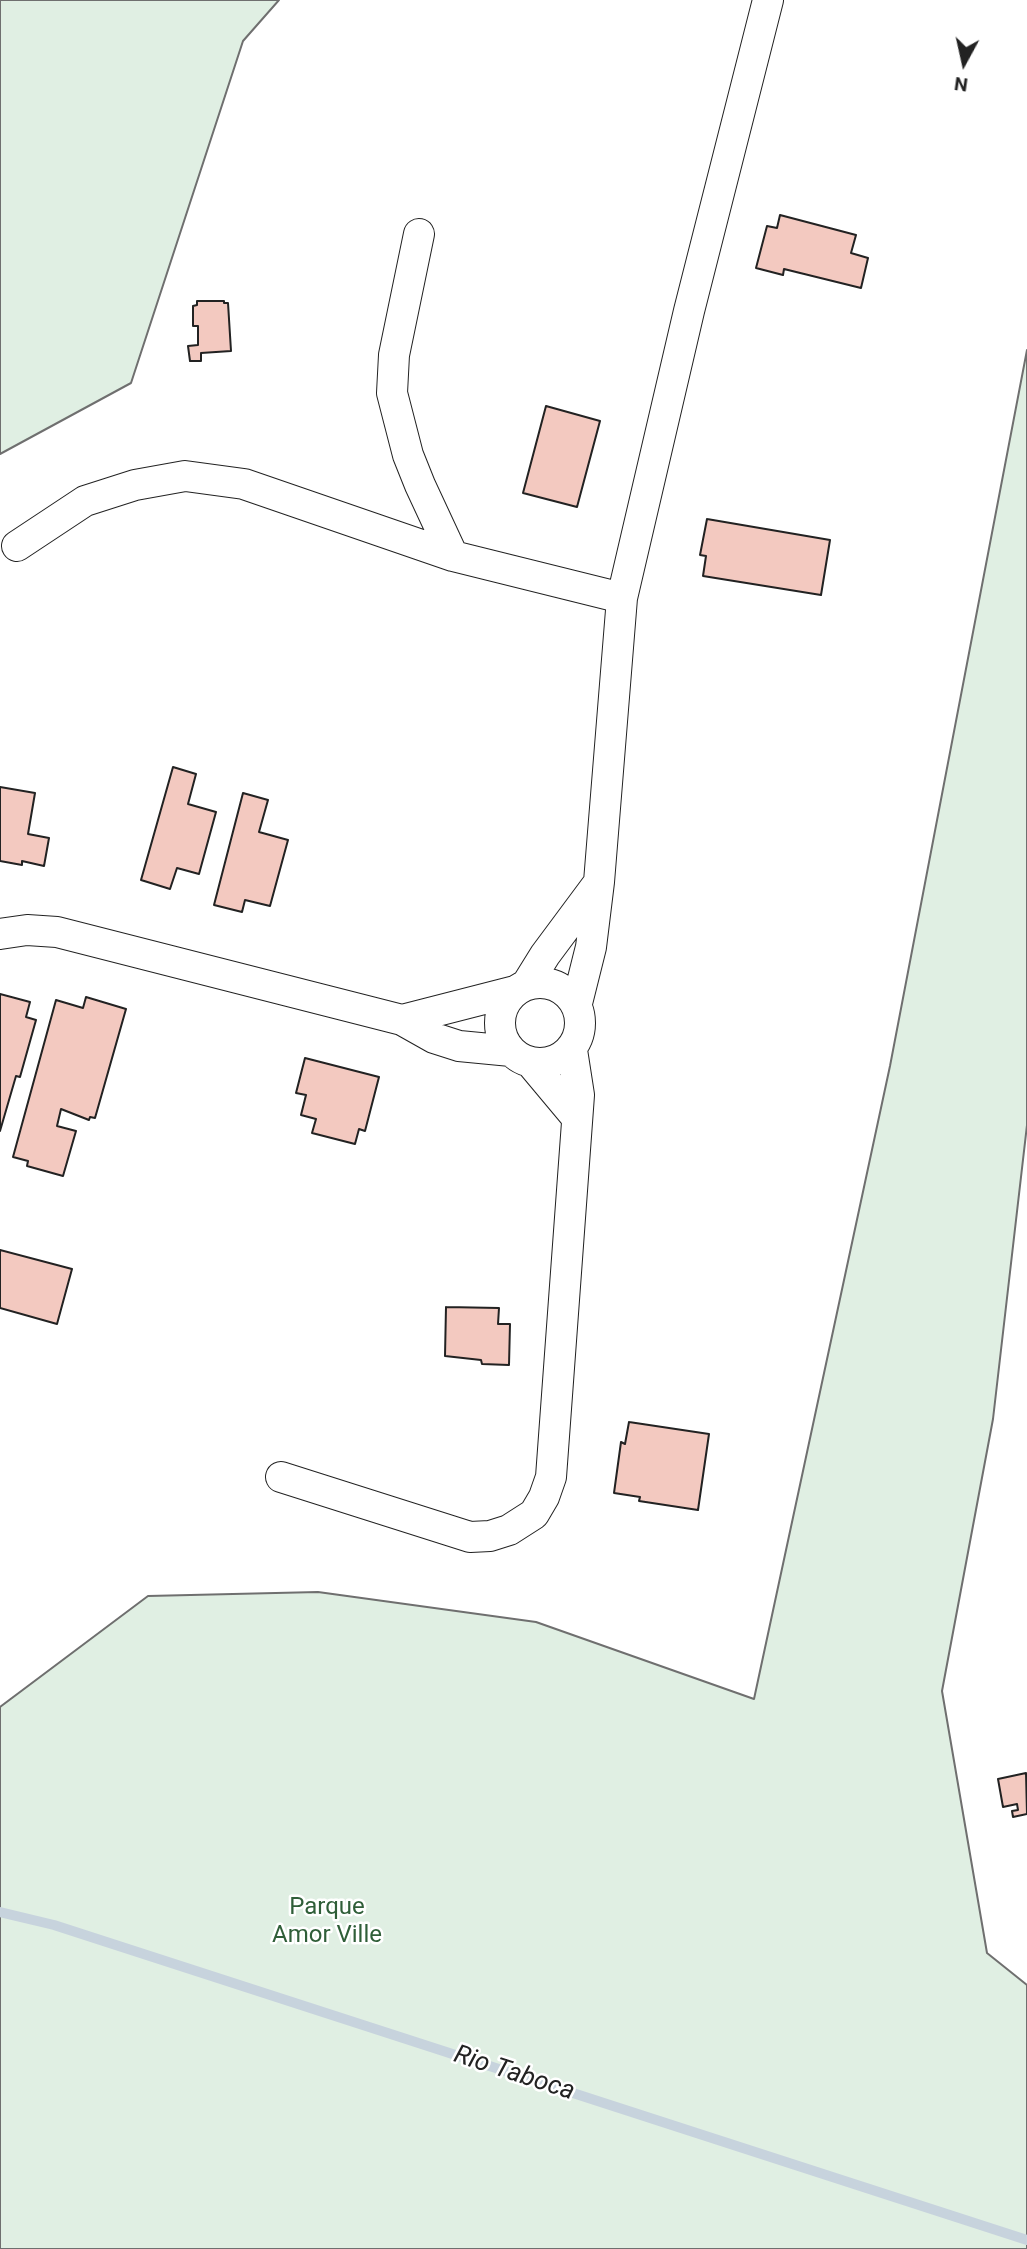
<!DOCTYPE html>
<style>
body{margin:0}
#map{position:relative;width:1027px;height:2249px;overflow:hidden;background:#fff;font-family:Roboto,sans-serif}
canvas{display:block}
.north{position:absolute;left:929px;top:28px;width:70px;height:70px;-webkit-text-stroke:5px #fff;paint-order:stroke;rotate:188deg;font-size:19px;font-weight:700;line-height:28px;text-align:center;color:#222}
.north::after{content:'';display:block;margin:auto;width:24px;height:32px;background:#222;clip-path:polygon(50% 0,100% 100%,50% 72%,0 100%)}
</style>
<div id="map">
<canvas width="1027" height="2249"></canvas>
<div class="north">N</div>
</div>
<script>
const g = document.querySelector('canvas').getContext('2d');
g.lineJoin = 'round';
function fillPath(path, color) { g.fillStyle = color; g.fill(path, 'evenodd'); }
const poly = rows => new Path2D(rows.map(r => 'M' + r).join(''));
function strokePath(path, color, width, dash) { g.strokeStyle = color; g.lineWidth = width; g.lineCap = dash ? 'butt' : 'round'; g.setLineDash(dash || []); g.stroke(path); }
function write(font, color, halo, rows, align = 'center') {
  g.font = font + ' Roboto,sans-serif'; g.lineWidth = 5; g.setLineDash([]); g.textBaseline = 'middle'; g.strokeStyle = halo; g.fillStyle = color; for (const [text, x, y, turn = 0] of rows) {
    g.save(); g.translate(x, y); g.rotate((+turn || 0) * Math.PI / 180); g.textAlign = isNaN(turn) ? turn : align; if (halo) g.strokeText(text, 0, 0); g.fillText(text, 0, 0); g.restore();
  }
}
const green = poly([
 [0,0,279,0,243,41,131,383,0,454,0,0],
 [1027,350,1027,1125,993,1419,942,1691,987,1953,1027,1985,1027,2249,0,2249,0,1707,148,1596,318,1592,536,1622,754,1699,890,1066,1027,350]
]);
const stream = poly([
 [0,1912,54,1925,1027,2240]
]);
const building = poly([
 [780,215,856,235,851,253,868,258,861,288,784,269,783,275,756,268,767,226,777,228,780,215],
 [197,301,224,301,224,303,228,303,231,351,201,353,201,361,190,361,188,346,198,345,198,326,193,326,193,306,197,305,197,301],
 [546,406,600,421,577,507,523,493,546,406],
 [707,519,830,540,821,595,703,576,706,556,700,555,707,519],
 [173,767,196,774,188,804,216,812,199,874,177,868,170,889,141,880,173,767],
 [0,787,35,793,28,834,49,838,44,866,22,861,22,865,0,861,0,787],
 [243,793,268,800,259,832,288,840,270,906,245,900,242,912,214,905,243,793],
 [0,994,30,1002,26,1017,36,1020,20,1077,16,1076,0,1131,0,994],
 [86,997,126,1009,95,1118,90,1117,89,1120,61,1109,57,1126,76,1131,63,1176,27,1166,28,1161,13,1157,56,1000,83,1008,86,997],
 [305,1058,379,1077,365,1131,359,1129,355,1144,312,1133,316,1119,301,1115,306,1095,296,1093,305,1058],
 [0,1250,72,1269,57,1324,0,1308,0,1250],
 [446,1307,499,1308,498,1324,510,1324,509,1365,482,1364,481,1360,445,1356,446,1307],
 [629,1422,709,1434,698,1510,639,1501,640,1497,614,1493,621,1442,625,1444,629,1422],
 [1026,1773,1027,1814,1013,1817,1012,1811,1018,1810,1017,1804,1003,1807,998,1779,1026,1773]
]);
const street = poly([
 [419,234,394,355,392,393,408,455,420,485,453,556],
 [17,546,85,501,135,485,185,476,244,484,453,556,622,598],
 [0,934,27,930,57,932,402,1020,434,1038,459,1046,511,1051],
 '500 1023a40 40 0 1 1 80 0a40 40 0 1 1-80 0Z',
 [527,984,545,955,597,885],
 [577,1003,591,947,599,882,622,598,689,311,768,0],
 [402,1020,515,991],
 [531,1063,577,1118],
 [281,1477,470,1537,490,1536,509,1530,534,1514,544,1497,551,1477,579,1095,572,1050]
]);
const parkNames = [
 ["Parque",327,1908],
 ["Amor Ville",327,1936]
];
const waterNames = [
 ["Rio Taboca",514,2074,18]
];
fillPath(green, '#e0efe3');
strokePath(green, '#6f6f6f', 2);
strokePath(stream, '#c7d3dd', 10);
fillPath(building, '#f3c9c0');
strokePath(building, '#222', 2);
strokePath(street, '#222', 32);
strokePath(street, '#fff', 30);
write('24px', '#2f5e38', '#fff', parkNames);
write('italic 26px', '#222', '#fff', waterNames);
</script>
